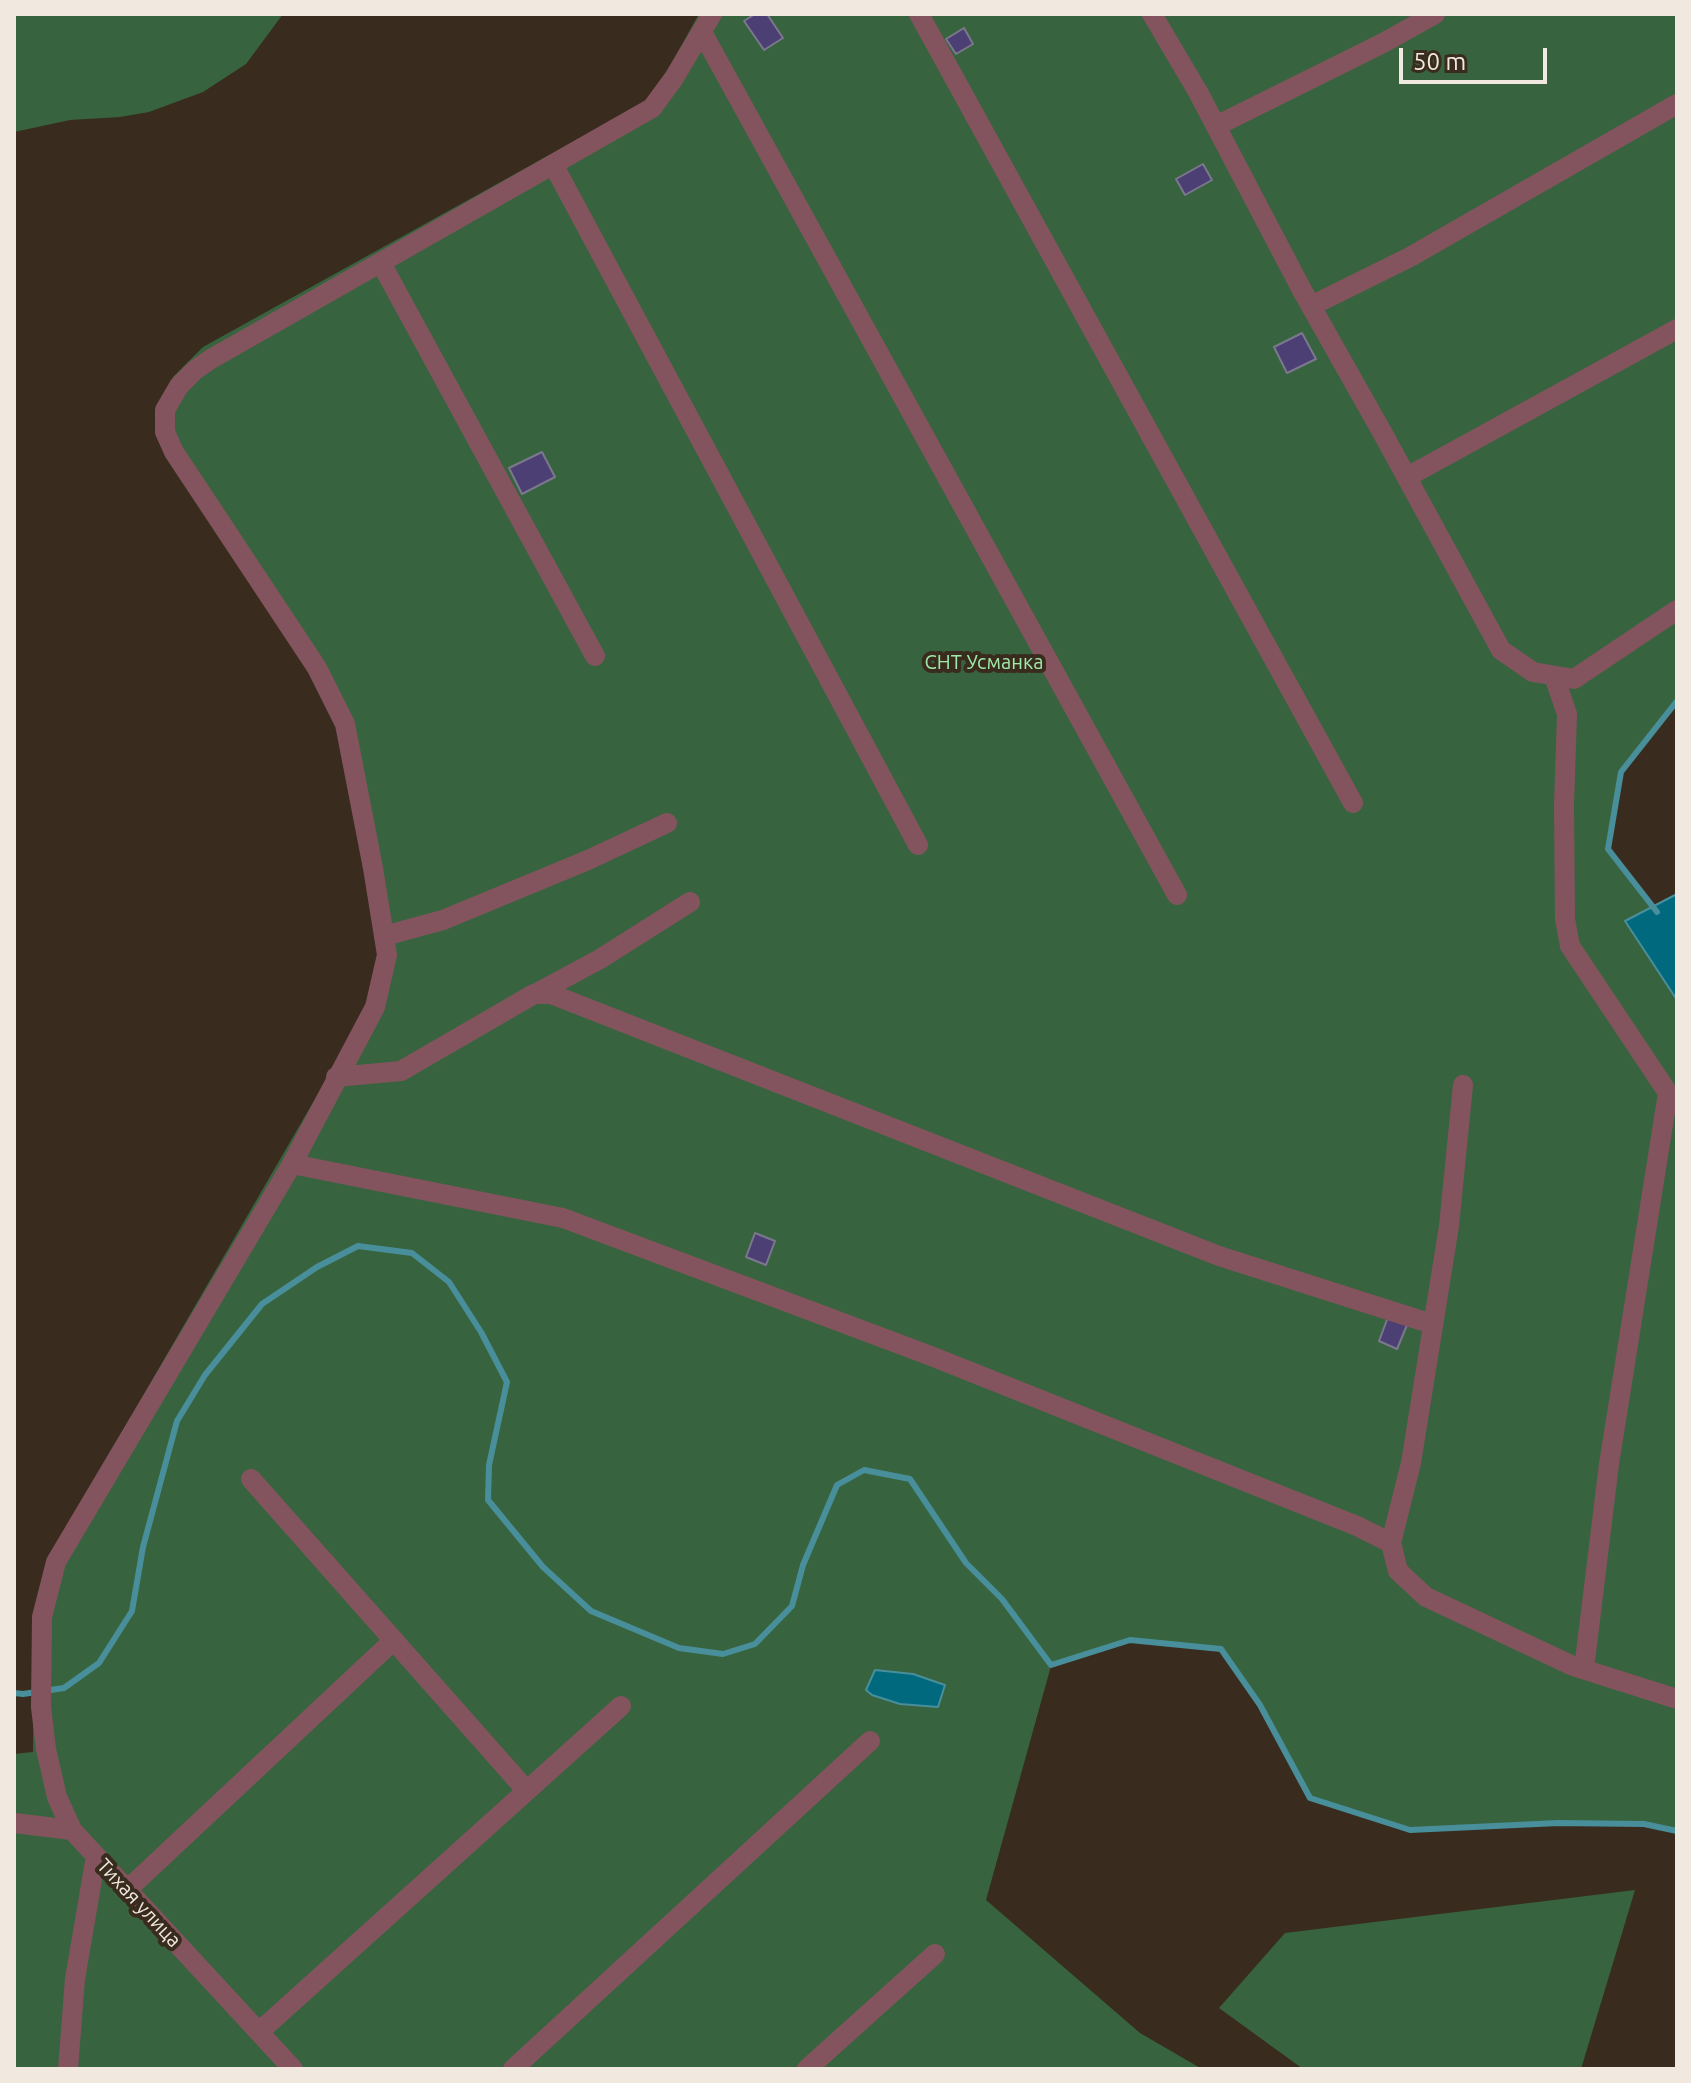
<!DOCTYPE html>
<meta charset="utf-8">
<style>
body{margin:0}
#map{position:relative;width:1691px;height:2083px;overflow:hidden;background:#392c1e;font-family:Ubuntu,sans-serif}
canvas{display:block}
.frame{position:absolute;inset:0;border:16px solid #f1e9df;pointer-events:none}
.scale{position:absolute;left:1399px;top:48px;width:148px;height:36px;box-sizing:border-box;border:4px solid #f1e9df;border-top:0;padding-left:10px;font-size:24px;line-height:28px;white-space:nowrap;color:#f1e9df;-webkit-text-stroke:6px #392c1e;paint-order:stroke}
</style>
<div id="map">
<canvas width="1691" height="2083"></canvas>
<div class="frame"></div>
<div class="scale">50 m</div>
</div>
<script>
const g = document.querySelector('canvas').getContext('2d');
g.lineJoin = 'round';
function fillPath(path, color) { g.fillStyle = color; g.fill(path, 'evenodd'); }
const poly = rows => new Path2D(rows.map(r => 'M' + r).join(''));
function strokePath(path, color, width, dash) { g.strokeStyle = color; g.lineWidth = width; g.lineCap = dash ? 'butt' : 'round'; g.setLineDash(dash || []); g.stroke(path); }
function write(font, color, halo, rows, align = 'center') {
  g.font = font + ' Ubuntu,sans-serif'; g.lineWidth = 8; g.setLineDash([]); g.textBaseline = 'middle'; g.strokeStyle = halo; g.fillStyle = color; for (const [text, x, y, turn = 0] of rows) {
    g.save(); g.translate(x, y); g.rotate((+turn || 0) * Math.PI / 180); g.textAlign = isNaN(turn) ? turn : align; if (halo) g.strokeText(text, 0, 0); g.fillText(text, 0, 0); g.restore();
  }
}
const green = poly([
 [14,14,283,14,246,64,203,92,149,112,120,117,70,120,14,132],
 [699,14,1677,14,1677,701,1621,772,1608,849,1677,936,1677,1831,1644,1824,1558,1823,1410,1830,1310,1798,1260,1705,1221,1649,1130,1640,1051,1666,986,1900,1140,2033,1202,2069,14,2069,14,1754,33,1752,34,1617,49,1558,370,1004,381,955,340,728,311,672,156,413,173,377,203,347,652,98],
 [1635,1890,1581,2069,1303,2069,1219,2008,1285,1933]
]);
const water = poly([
 [1677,894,1677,1000,1625,921,1677,894],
 [875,1670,913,1674,945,1685,938,1707,900,1704,872,1695,866,1690,875,1670]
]);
const stream = poly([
 [1657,912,1608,849,1621,772,1677,701],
 [14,1693,23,1694,64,1688,99,1663,132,1611,143,1547,177,1421,205,1375,262,1304,317,1267,358,1246,412,1253,449,1282,481,1332,507,1382,489,1465,488,1500,543,1567,591,1611,679,1648,723,1654,755,1644,792,1606,803,1565,837,1485,864,1470,910,1479,966,1563,1002,1599,1051,1665,1130,1640,1221,1649,1260,1705,1310,1798,1410,1830,1558,1823,1644,1824,1677,1831]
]);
const building = poly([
 [755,14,767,14,783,38,764,50,744,21,755,14],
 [964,28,973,44,956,54,946,39,964,28],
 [1203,164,1212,180,1185,195,1176,179,1203,164],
 [1302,333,1316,359,1287,373,1274,347,1302,333],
 [542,452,555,477,522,494,509,468,542,452],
 [755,1233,775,1241,766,1265,746,1257,755,1233],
 [1388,1317,1407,1325,1397,1349,1379,1341,1388,1317]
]);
const street = poly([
 [919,14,1353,803],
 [1152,14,1198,92,1303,292,1382,432,1501,650,1533,672,1574,679,1677,610],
 [702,32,1177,895],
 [1216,126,1383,43,1435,14],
 [554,166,918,845],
 [381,263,595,656],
 [1311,306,1410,257,1677,104],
 [1407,477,1677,329],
 [1554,676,1567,714,1564,805,1565,919,1570,946,1668,1093,1609,1464,1584,1669],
 [384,936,443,920,588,860,667,823],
 [535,994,600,959,690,902],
 [336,1077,401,1071,534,994,551,994,1219,1256,1432,1324],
 [292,1164,563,1218,931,1356,1357,1526,1391,1543,1398,1571,1426,1597,1573,1666,1677,1699],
 [251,1479,527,1791],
 [1391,1543,1411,1463,1449,1226,1463,1085],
 [14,1823,72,1830],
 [128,1889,394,1640],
 [259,2032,621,1706],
 [68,2069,75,1979,96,1856],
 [293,2069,72,1830,57,1797,46,1749,41,1707,42,1617,56,1562,292,1164,375,1007,387,955,373,868,345,724,317,668,174,452,165,432,165,410,179,386,195,370,211,359,652,108,674,78,712,14],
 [513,2069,870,1741],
 [807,2069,935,1954]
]);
const parkNames = [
 ["СНТ Усманка",984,662]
];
const streetNames = [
 ["Тихая улица",139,1903,47]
];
fillPath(green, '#38633f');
fillPath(water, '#00697e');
strokePath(water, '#488f9b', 2);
strokePath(stream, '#488f9b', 6);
fillPath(building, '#4b3f74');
strokePath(building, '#7b788d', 2);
strokePath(street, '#84545e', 20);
write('20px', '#9eeaa9', '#392c1e', parkNames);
write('20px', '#f1e9df', '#392c1e', streetNames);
</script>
